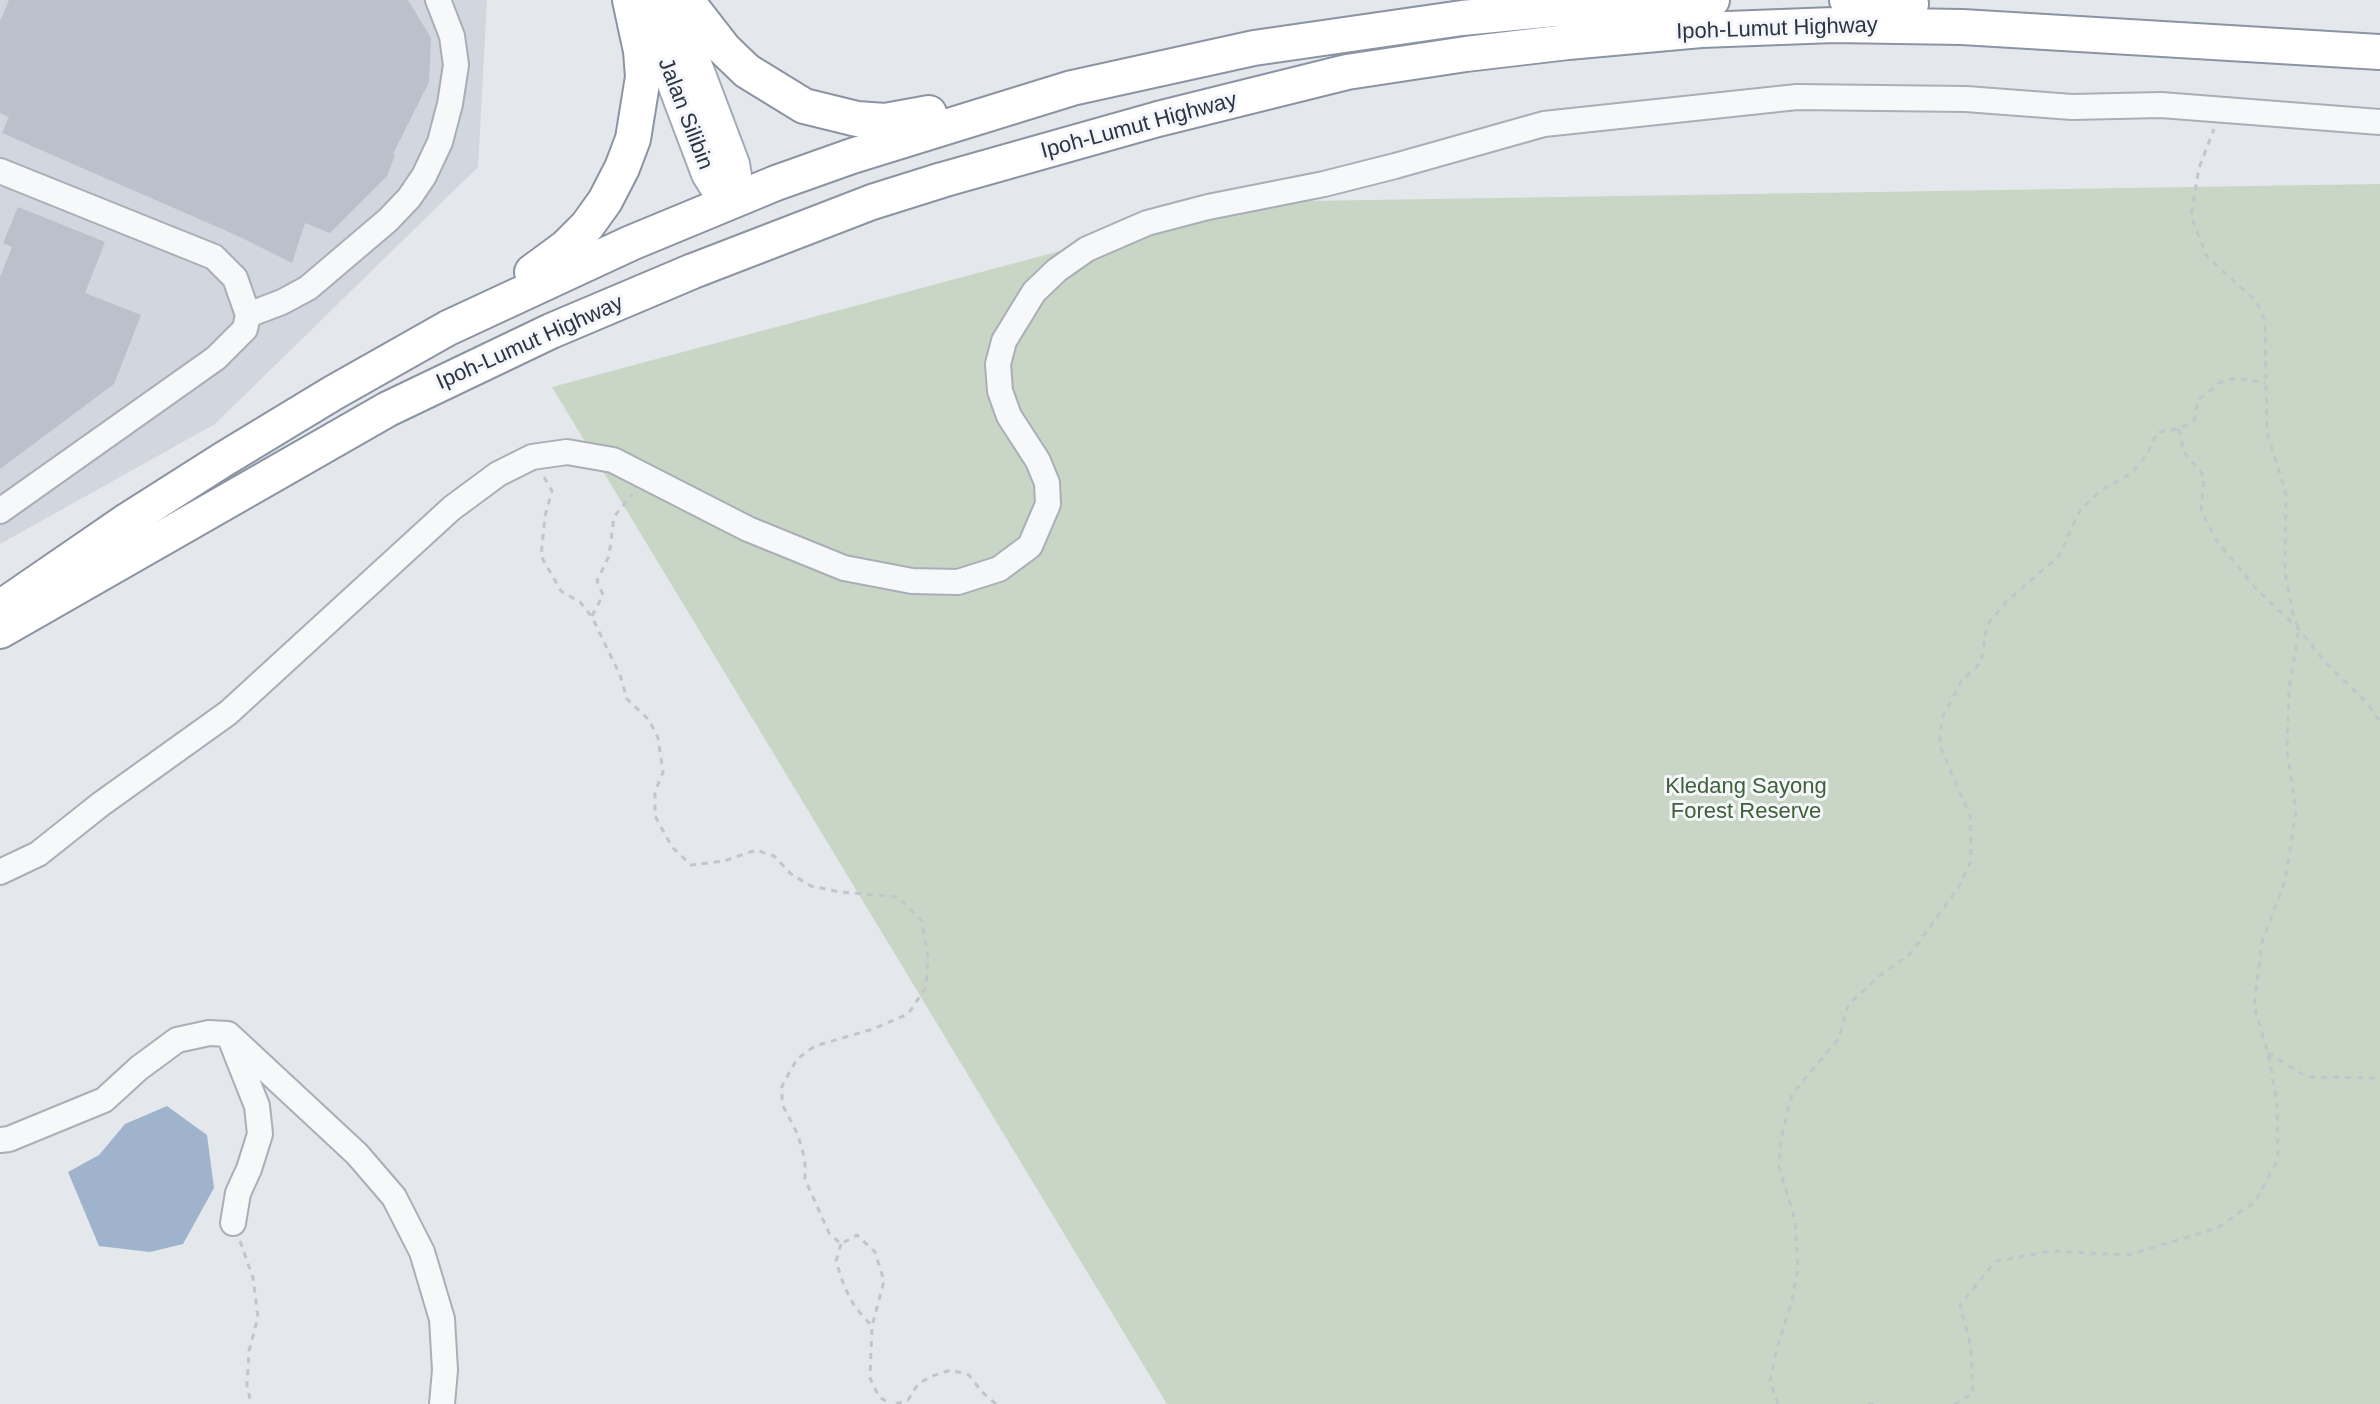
<!DOCTYPE html>
<style>
body{margin:0}
canvas{display:block;background:#e4e7ec}
</style>
<canvas width="2380" height="1404"></canvas>
<script>
const g = document.querySelector('canvas').getContext('2d');
g.lineJoin = 'round';
function fillPath(path, color) { g.fillStyle = color; g.fill(path, 'evenodd'); }
const poly = rows => new Path2D(rows.map(r => 'M' + r).join(''));
function strokePath(path, color, width, dash) { g.strokeStyle = color; g.lineWidth = width; g.lineCap = dash ? 'butt' : 'round'; g.setLineDash(dash || []); g.stroke(path); }
function write(font, color, halo, rows, align = 'center') {
  g.font = font + ' Helvetica,sans-serif'; g.lineWidth = 6; g.setLineDash([]); g.textBaseline = 'middle'; g.strokeStyle = halo; g.fillStyle = color; for (const [text, x, y, turn = 0] of rows) {
    g.save(); g.translate(x, y); g.rotate((+turn || 0) * Math.PI / 180); g.textAlign = isNaN(turn) ? turn : align; if (halo) g.strokeText(text, 0, 0); g.fillText(text, 0, 0); g.restore();
  }
}
const built = poly([
 [0,0,487,0,478,167,215,424,0,544]
]);
const green = poly([
 [2380,184,2380,1404,1167,1404,552,387,1243,202]
]);
const water = poly([
 [167,1106,207,1135,214,1188,183,1244,150,1252,99,1246,68,1172,99,1155,125,1124]
]);
const building = poly([
 [9,0,408,0,431,38,429,82,393,154,395,155,387,176,330,233,305,223,292,263,238,236,2,133,9,117,0,113,0,21],
 [18,207,105,242,85,293,141,315,114,384,0,469,0,277,12,247,3,243]
]);
const path = poly([
 [2179,429,2184,452,2204,476,2201,510,2216,540,2258,591,2299,629,2325,662,2367,703,2380,722],
 [544,477,552,491,545,516,541,556,561,591,580,602,592,617,620,675,627,699,649,720,658,738,663,772,655,792,655,816,672,847,691,865,724,861,756,850,774,856,791,874,811,886,840,892,898,897,922,921,928,957,926,987,908,1014,873,1029,815,1046,797,1059,782,1086,782,1104,798,1135,805,1160,805,1179,829,1233,841,1244,857,1235,875,1252,884,1281,872,1326,870,1378,879,1397,891,1404],
 [592,616,603,595,597,581,609,556,614,517,632,494],
 [2268,1053,2307,1077,2380,1078],
 [240,1241,253,1278,258,1317,249,1351,247,1385,251,1404],
 [841,1244,836,1261,844,1286,855,1307,871,1325],
 [896,1404,908,1400,918,1384,932,1376,951,1370,969,1375,982,1392,996,1404],
 [1778,1404,1770,1381,1778,1344,1792,1301,1798,1266,1795,1220,1779,1167,1781,1139,1792,1094,1839,1038,1848,1005,1877,978,1911,953,1958,888,1971,861,1970,815,1939,744,1943,716,1962,680,1981,663,1987,625,2007,601,2059,556,2080,510,2101,490,2132,473,2148,453,2157,432,2179,429,2194,421,2198,400,2221,382,2236,378,2266,383],
 [1868,1404,1878,1404],
 [1954,1404,1973,1394,1971,1348,1960,1305,1996,1261,2053,1251,2128,1255,2217,1228,2255,1202,2278,1159,2277,1102,2268,1053,2254,1006,2262,942,2285,881,2296,812,2287,750,2289,688,2299,629,2293,614,2285,573,2286,494,2267,433,2265,321,2256,301,2207,257,2191,216,2199,168,2214,129]
]);
const minor = poly([
 [0,171,214,257,235,278,248,315],
 [248,315,282,302,308,288,388,220,409,198,424,176,440,142,450,104,456,65,452,36,438,0],
 [0,511,216,358,245,329,248,315],
 [0,872,38,854,101,804,228,713,452,508,498,474,532,457,567,452,613,460,748,529,844,568,912,581,958,582,999,569,1030,546,1048,504,1047,483,1038,461,1009,416,1000,391,998,364,1004,341,1034,292,1057,270,1087,249,1147,223,1208,207,1324,184,1395,166,1544,124,1797,97,1966,99,2072,107,2161,105,2380,122],
 [232,1043,257,1106,260,1134,249,1169,238,1193,233,1223],
 [0,1140,9,1139,104,1100,139,1068,177,1040,209,1033,228,1034,357,1154,394,1197,422,1252,442,1319,445,1370,442,1404]
]);
const major = poly([
 [642,2,707,174,715,187,733,201,738,188,734,164,672,0]
]);
const highway = poly([
 [686,0,724,49,747,71,804,106,857,119,885,121,929,113],
 [1847,0,1911,4],
 [532,272,566,247,587,226,605,201,622,168,633,139,643,77,641,51,630,0],
 [0,608,128,520,224,459,333,393,448,328,631,243,776,183,852,156,1072,88,1254,48,1462,18,1565,8,1712,0],
 [0,631,388,409,551,331,693,271,872,202,942,180,1158,119,1347,72,1466,54,1568,42,1701,30,1834,25,1962,27,2380,52]
]);
const streetNames = [
 ["Ipoh-Lumut Highway",1777,29,-2],
 ["Jalan Silibin",685,114,69],
 ["Ipoh-Lumut Highway",1139,126,-15],
 ["Ipoh-Lumut Highway",530,343,-24]
];
const parkNames = [
 ["Kledang Sayong",1746,787],
 ["Forest Reserve",1746,812]
];
fillPath(built, '#d2d6de');
fillPath(green, '#c9d6c5');
fillPath(water, '#9fb4cc');
fillPath(building, '#bbc0ca');
strokePath(minor, '#a9aeb7', 28);
strokePath(major, '#a3abb8', 34);
strokePath(highway, '#8b94a3', 38);
strokePath(path, '#c2c5cb', 3, [6, 6]);
strokePath(minor, '#f7f8fa', 24);
strokePath(major, '#fff', 30);
strokePath(highway, '#fff', 34);
write('22px', '#2b3445', '#f4f6f9', streetNames);
write('22px', '#3f6138', '#f4f6f9', parkNames);
</script>
